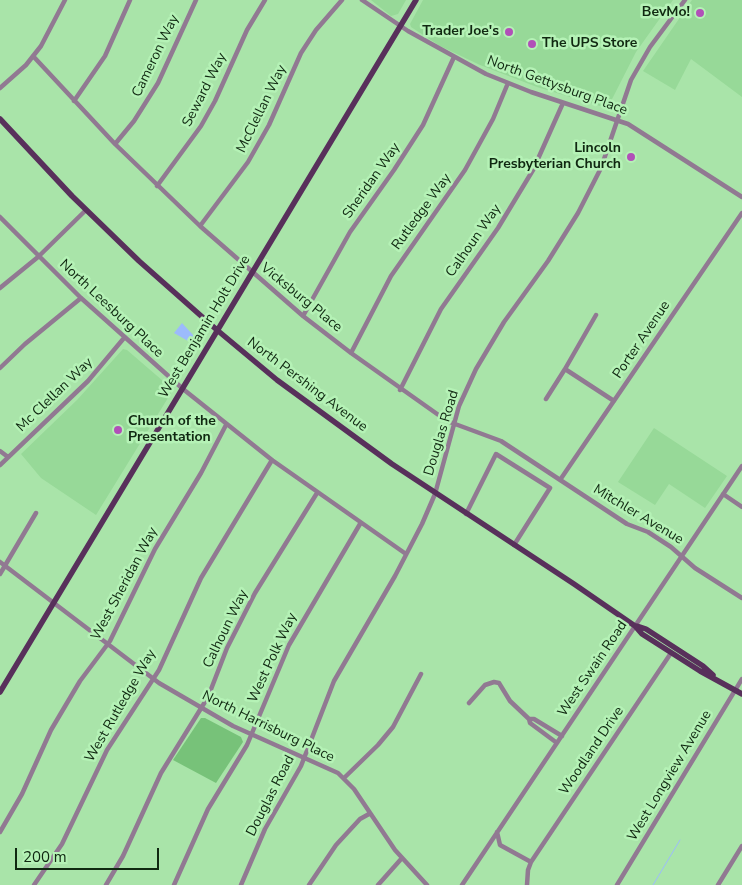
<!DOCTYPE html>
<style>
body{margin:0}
#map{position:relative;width:742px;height:885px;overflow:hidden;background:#a9e4a9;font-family:"Nunito Sans",sans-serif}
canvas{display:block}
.scale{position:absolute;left:15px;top:848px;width:144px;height:22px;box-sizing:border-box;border:2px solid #102811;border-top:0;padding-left:6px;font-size:15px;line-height:18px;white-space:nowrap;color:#102811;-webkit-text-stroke:4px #b5f2b6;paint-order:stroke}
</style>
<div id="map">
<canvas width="742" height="885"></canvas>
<div class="scale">200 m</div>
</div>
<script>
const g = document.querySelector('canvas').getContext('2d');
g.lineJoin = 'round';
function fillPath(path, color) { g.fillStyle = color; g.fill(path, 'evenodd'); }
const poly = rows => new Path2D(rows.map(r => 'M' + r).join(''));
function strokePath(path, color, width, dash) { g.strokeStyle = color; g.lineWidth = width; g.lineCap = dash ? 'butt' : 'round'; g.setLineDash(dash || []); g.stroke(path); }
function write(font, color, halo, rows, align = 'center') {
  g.font = font + ' "Nunito Sans",sans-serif'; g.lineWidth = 5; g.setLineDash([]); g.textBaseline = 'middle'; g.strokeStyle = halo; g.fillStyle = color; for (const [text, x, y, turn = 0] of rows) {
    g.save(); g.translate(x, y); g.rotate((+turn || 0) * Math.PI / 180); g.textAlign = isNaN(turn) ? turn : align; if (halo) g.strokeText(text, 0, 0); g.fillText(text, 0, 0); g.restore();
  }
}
const built = poly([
 [371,0,406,0,398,14,391,16],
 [423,0,673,0,636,52,608,107,600,106,537,87,480,65,440,46,411,27,410,24],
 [692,0,742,0,742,97,691,59,675,90,643,71],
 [123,349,127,350,170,387,171,393,96,515,41,478,21,454,77,400],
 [654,428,727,476,705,508,669,484,655,505,618,482]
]);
const green = poly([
 [201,718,205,718,241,737,243,742,216,783,173,760]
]);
const water = poly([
 [182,323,194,336,188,341,174,333]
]);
const stream = poly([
 [653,885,680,840]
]);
const minor = poly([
 [362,0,408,31,486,74,531,92,628,124,742,197],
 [33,56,115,144,200,226,303,316,351,353,447,421,501,441,627,524,648,532,671,547,695,568,742,598],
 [0,88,26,65,41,46,65,0],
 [74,101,105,56,130,0],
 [115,144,134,121,158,83,196,0],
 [157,186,201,126,215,101,247,30,265,0],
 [0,217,81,298,183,389,272,460,406,554],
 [200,226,248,162,269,125,301,53,316,30,342,0],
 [0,288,38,257,86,210],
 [596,315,565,369,614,401],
 [303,316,350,232,394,170,423,125,454,57],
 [351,353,391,276,465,170,493,119,508,83],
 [0,368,25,344,81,298],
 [400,390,441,309,498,228,533,170,563,103],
 [546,399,565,369],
 [0,451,8,457],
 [0,465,88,381,124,338],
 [560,480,742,213],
 [723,494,742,507],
 [466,514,496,454,550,488,514,545],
 [0,562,159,683,233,726,338,773,354,789,395,850,427,885],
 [0,574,36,513],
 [469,703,485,685,494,682,499,683,510,701,529,719,530,723,557,743],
 [529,719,534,719,562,736],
 [344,778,378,745,393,727,421,674],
 [0,832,22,794,51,730,80,681,110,641,155,549,201,473,226,425],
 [497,832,500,845,531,862],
 [34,885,62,844,107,750,159,670,201,578,272,460],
 [106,885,123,856,161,773,208,697,227,648,255,593,317,493],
 [174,885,208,809,247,745,289,645,360,524],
 [241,885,265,829,301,766,334,681,395,576,422,524,435,494,459,406,476,369,504,322,548,261,578,213,601,168,631,80,650,47,685,0],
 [309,885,336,845,360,819,369,814],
 [378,885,402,858],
 [462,885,742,466],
 [527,885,528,870,531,862,671,653],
 [617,885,742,679],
 [718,885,742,846]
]);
const major = poly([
 [0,119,72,196,139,261,217,330,277,380,392,464,574,584,635,626,642,634,700,671,742,694],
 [637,626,646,629,703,666,713,675],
 [0,692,416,0]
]);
const markers = [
 [700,13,5,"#b150b8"],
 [509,32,5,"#b150b8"],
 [532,44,5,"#b150b8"],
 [631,157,5,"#b150b8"],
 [118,430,5,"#b150b8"]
];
const poiNames = [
 ["BevMo!",690,13],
 ["Trader Joe's",499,32],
 ["The UPS Store",542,44,"left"],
 ["Lincoln",621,149],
 ["Presbyterian Church",621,165],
 ["Church of the",128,422,"left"],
 ["Presentation",128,438,"left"]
];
const streetNames = [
 ["Cameron Way",156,56,-64],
 ["North Gettysburg Place",557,86,20],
 ["Seward Way",205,90,-63],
 ["McClellan Way",262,109,-64],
 ["Sheridan Way",372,181,-55],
 ["Rutledge Way",422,212,-54],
 ["Calhoun Way",474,241,-55],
 ["Vicksburg Place",301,298,39],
 ["North Leesburg Place",111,309,43],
 ["West Benjamin Holt Drive",205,327,-59],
 ["Porter Avenue",642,340,-56],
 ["North Pershing Avenue",307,385,37],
 ["Mc Clellan Way",55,395,-44],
 ["Douglas Road",442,433,-73],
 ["Mitchler Avenue",638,515,31],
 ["West Sheridan Way",125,584,-62],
 ["Calhoun Way",226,629,-64],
 ["West Polk Way",273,658,-65],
 ["West Swain Road",593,669,-56],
 ["West Rutledge Way",121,706,-60],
 ["North Harrisburg Place",268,727,26],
 ["Woodland Drive",592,751,-56],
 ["West Longview Avenue",670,776,-59],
 ["Douglas Road",271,796,-63]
];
fillPath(built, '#97d998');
fillPath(green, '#77c279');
fillPath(water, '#9cbbfc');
strokePath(stream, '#9cbbfc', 1);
strokePath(minor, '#917992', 4.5);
strokePath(major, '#58305b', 5.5);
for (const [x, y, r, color] of markers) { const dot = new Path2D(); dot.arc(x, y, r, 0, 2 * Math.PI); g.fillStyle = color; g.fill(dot); strokePath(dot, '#b5f2b6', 2); }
write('bold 14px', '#102811', '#b5f2b6', poiNames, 'right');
write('14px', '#102811', '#b5f2b6', streetNames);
</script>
